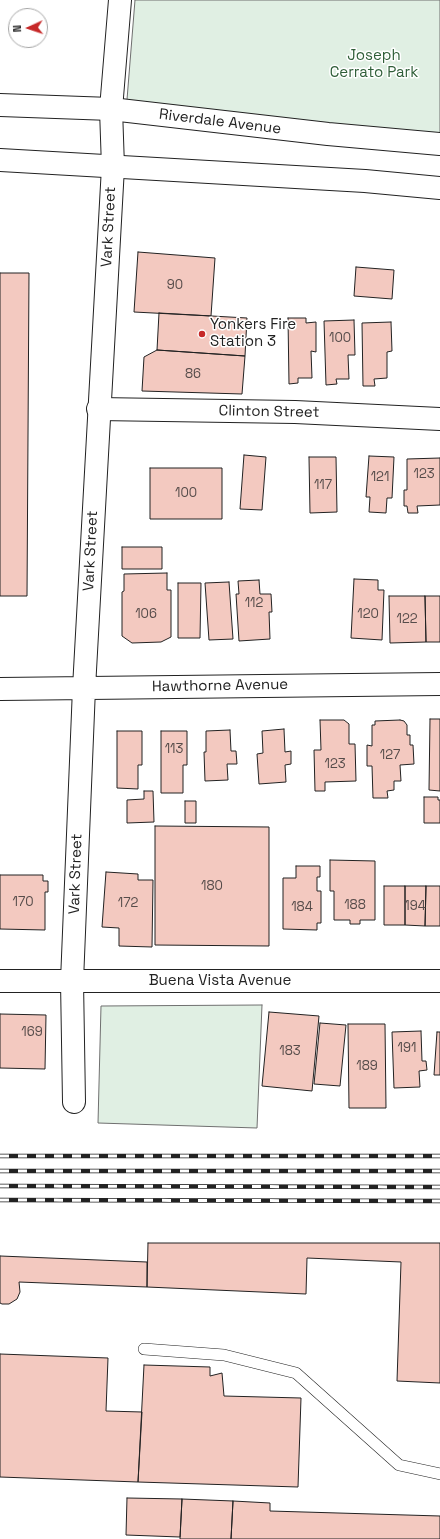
<!DOCTYPE html>
<style>
body{margin:0}
#map{position:relative;width:440px;height:1539px;overflow:hidden;background:#fff;font-family:"Space Grotesk",sans-serif}
canvas{display:block}
.north{position:absolute;left:8px;top:8px;width:40px;height:40px;box-sizing:border-box;background:#fff;border:1px solid #a7a7a7;border-radius:50%;rotate:267deg;font-size:11px;font-weight:700;line-height:16px;text-align:center;color:#222}
.north::after{content:'';display:block;margin:auto;width:14px;height:18px;background:#c62828;clip-path:polygon(50% 0,100% 100%,50% 72%,0 100%)}
</style>
<div id="map">
<canvas width="440" height="1539"></canvas>
<div class="north">N</div>
</div>
<script>
const g = document.querySelector('canvas').getContext('2d');
g.lineJoin = 'round';
function fillPath(path, color) { g.fillStyle = color; g.fill(path, 'evenodd'); }
const poly = rows => new Path2D(rows.map(r => 'M' + r).join(''));
function strokePath(path, color, width, dash) { g.strokeStyle = color; g.lineWidth = width; g.lineCap = dash ? 'butt' : 'round'; g.setLineDash(dash || []); g.stroke(path); }
function write(font, color, halo, rows, align = 'center') {
  g.font = font + ' "Space Grotesk",sans-serif'; g.lineWidth = 3; g.setLineDash([]); g.textBaseline = 'middle'; g.strokeStyle = halo; g.fillStyle = color; for (const [text, x, y, turn = 0] of rows) {
    g.save(); g.translate(x, y); g.rotate((+turn || 0) * Math.PI / 180); g.textAlign = isNaN(turn) ? turn : align; if (halo) g.strokeText(text, 0, 0); g.fillText(text, 0, 0); g.restore();
  }
}
const green = poly([
 [135,0,440,0,440,134,126,112,135,0],
 [262,1005,257,1128,98,1123,101,1006,262,1005]
]);
const building = poly([
 [138,252,215,258,211,316,134,312,138,252],
 [356,267,394,270,392,299,354,296,356,267],
 [0,273,29,273,27,596,0,596,0,273],
 [159,313,247,318,245,356,157,350,159,313],
 [288,318,306,318,306,323,316,322,316,352,311,351,312,378,298,378,298,383,289,384,288,318],
 [354,320,355,355,348,355,349,379,336,379,337,384,326,385,324,321,354,320],
 [391,322,392,351,387,352,387,378,374,379,375,386,363,386,362,323,391,322],
 [157,350,245,356,242,394,142,391,144,357,157,350],
 [244,455,266,457,262,510,240,509,244,455],
 [369,456,394,457,392,498,387,498,386,513,369,512,370,497,366,497,369,456],
 [309,457,336,457,337,512,310,513,309,457],
 [440,458,440,505,417,506,418,513,408,513,407,506,404,506,404,490,407,490,407,459,440,458],
 [150,468,222,468,222,519,150,519,150,468],
 [122,547,162,547,162,569,122,569,122,547],
 [167,573,167,590,171,590,171,637,161,642,132,643,122,636,122,592,124,591,124,574,167,573],
 [354,579,378,580,378,590,384,590,382,640,351,638,354,579],
 [259,580,260,594,271,594,272,612,269,612,270,639,239,641,236,594,239,594,238,581,259,580],
 [229,582,233,639,209,640,205,583,229,582],
 [178,583,201,583,200,638,178,638,178,583],
 [389,596,425,596,426,642,390,643,389,596],
 [425,596,440,596,440,642,426,642,425,596],
 [430,719,440,719,440,791,429,790,430,719],
 [320,720,344,720,349,724,349,744,355,744,356,781,325,782,325,791,315,791,314,750,321,750,320,720],
 [400,720,404,721,407,725,407,735,410,735,410,745,413,745,414,764,400,765,401,781,394,781,394,790,387,791,388,798,373,798,372,766,367,766,367,745,372,746,372,725,375,725,375,721,400,720],
 [284,729,285,752,291,751,291,764,285,765,286,782,259,784,257,754,263,753,262,731,284,729],
 [230,730,231,751,236,751,237,764,227,764,228,780,205,781,204,752,206,752,206,731,230,730],
 [117,731,142,731,142,765,138,765,138,789,117,788,117,731],
 [161,731,187,731,187,765,183,765,183,793,161,793,161,731],
 [144,791,153,791,154,822,127,823,127,800,144,799,144,791],
 [424,797,438,797,438,800,440,800,440,823,424,823,424,797],
 [185,801,196,801,196,823,185,823,185,801],
 [155,826,269,827,269,946,155,945,155,826],
 [330,860,375,861,375,920,360,920,360,924,350,924,350,920,334,920,334,891,330,891,330,860],
 [296,866,320,866,320,877,317,877,317,891,321,891,321,923,317,923,317,930,283,929,283,878,296,878,296,866],
 [106,872,138,874,138,880,153,880,152,947,119,946,119,928,102,927,106,872],
 [0,875,43,875,43,881,48,881,48,892,45,892,45,930,0,929,0,875],
 [384,886,405,886,405,925,384,925,384,886],
 [405,886,426,886,425,926,405,925,405,886],
 [426,886,440,886,440,926,425,926,426,886],
 [269,1012,319,1016,312,1091,262,1086,269,1012],
 [0,1014,46,1015,45,1069,0,1068,0,1014],
 [320,1023,346,1025,340,1086,314,1084,320,1023],
 [348,1024,385,1024,386,1108,349,1108,348,1024],
 [421,1031,422,1061,426,1061,427,1070,419,1071,420,1087,394,1088,392,1032,421,1031],
 [437,1032,440,1032,440,1075,434,1075,437,1032],
 [148,1243,440,1243,440,1383,397,1381,401,1262,307,1258,306,1294,147,1287,148,1243],
 [0,1256,147,1262,147,1287,19,1282,20,1292,17,1299,9,1304,2,1304,0,1303,0,1256],
 [0,1354,108,1358,106,1411,142,1412,138,1482,0,1477,0,1354],
 [144,1365,210,1367,210,1376,222,1373,224,1396,301,1398,298,1487,138,1482,144,1365],
 [127,1498,182,1499,180,1537,126,1535,127,1498],
 [182,1499,233,1501,231,1539,180,1539,182,1499],
 [233,1501,270,1503,270,1511,440,1516,440,1539,231,1539,233,1501]
]);
const service = poly([
 [144,1349,224,1355,296,1373,399,1465,440,1474]
]);
const minor = poly([
 [98,409,295,412,440,419],
 [74,1102,72,981,440,981]
]);
const tertiary = poly([
 [0,689,440,684],
 [0,981,72,981,84,688,113,167,111,109,120,0]
]);
const secondary = poly([
 [0,105,111,109,328,134,440,144],
 [0,160,365,181,440,188]
]);
const rail = poly([
 [0,1156,440,1156],
 [0,1171,440,1171],
 [0,1186,440,1187],
 [0,1200,440,1201]
]);
const markers = [
 [202,334,4,"#c62828"]
];
const numberNames = [
 ["90",175,285],
 ["100",340,338],
 ["86",193,374],
 ["123",424,474],
 ["121",380,477],
 ["117",323,485],
 ["100",186,493],
 ["112",254,603],
 ["106",146,614],
 ["120",368,614],
 ["122",407,619],
 ["113",174,749],
 ["127",390,755],
 ["123",335,764],
 ["180",212,886],
 ["170",23,902],
 ["172",128,903],
 ["188",355,905],
 ["194",415,906],
 ["184",302,907],
 ["169",32,1032],
 ["191",407,1048],
 ["183",290,1051],
 ["189",367,1066]
];
const parkNames = [
 ["Joseph",374,56],
 ["Cerrato Park",374,73]
];
const streetNames = [
 ["Riverdale Avenue",220,122,7],
 ["Vark Street",109,227,-87],
 ["Clinton Street",269,412,1],
 ["Vark Street",91,551,-87],
 ["Hawthorne Avenue",220,686,-1],
 ["Vark Street",76,874,-88],
 ["Buena Vista Avenue",220,981]
];
const poiNames = [
 ["Yonkers Fire",210,325],
 ["Station 3",210,342]
];
fillPath(green, '#e0efe3');
strokePath(green, '#6f6f6f', 1);
fillPath(building, '#f3c9c0');
strokePath(building, '#222', 1);
strokePath(service, '#222', 12);
strokePath(minor, '#222', 24);
strokePath(tertiary, '#222', 24);
strokePath(secondary, '#222', 24);
strokePath(service, '#fff', 11);
strokePath(minor, '#fff', 22);
strokePath(tertiary, '#fff', 22);
strokePath(secondary, '#fff', 22);
strokePath(rail, '#222', 4.5);
strokePath(rail, '#fff', 3, [9]);
for (const [x, y, r, color] of markers) { const dot = new Path2D(); dot.arc(x, y, r, 0, 2 * Math.PI); g.fillStyle = color; g.fill(dot); strokePath(dot, '#fff', 1.5); }
write('13px', '#564c4a', null, numberNames);
write('15px', '#2f5e38', '#fff', parkNames);
write('15px', '#222', '#fff', streetNames);
write('15px', '#222', '#fff', poiNames, 'left');
</script>
